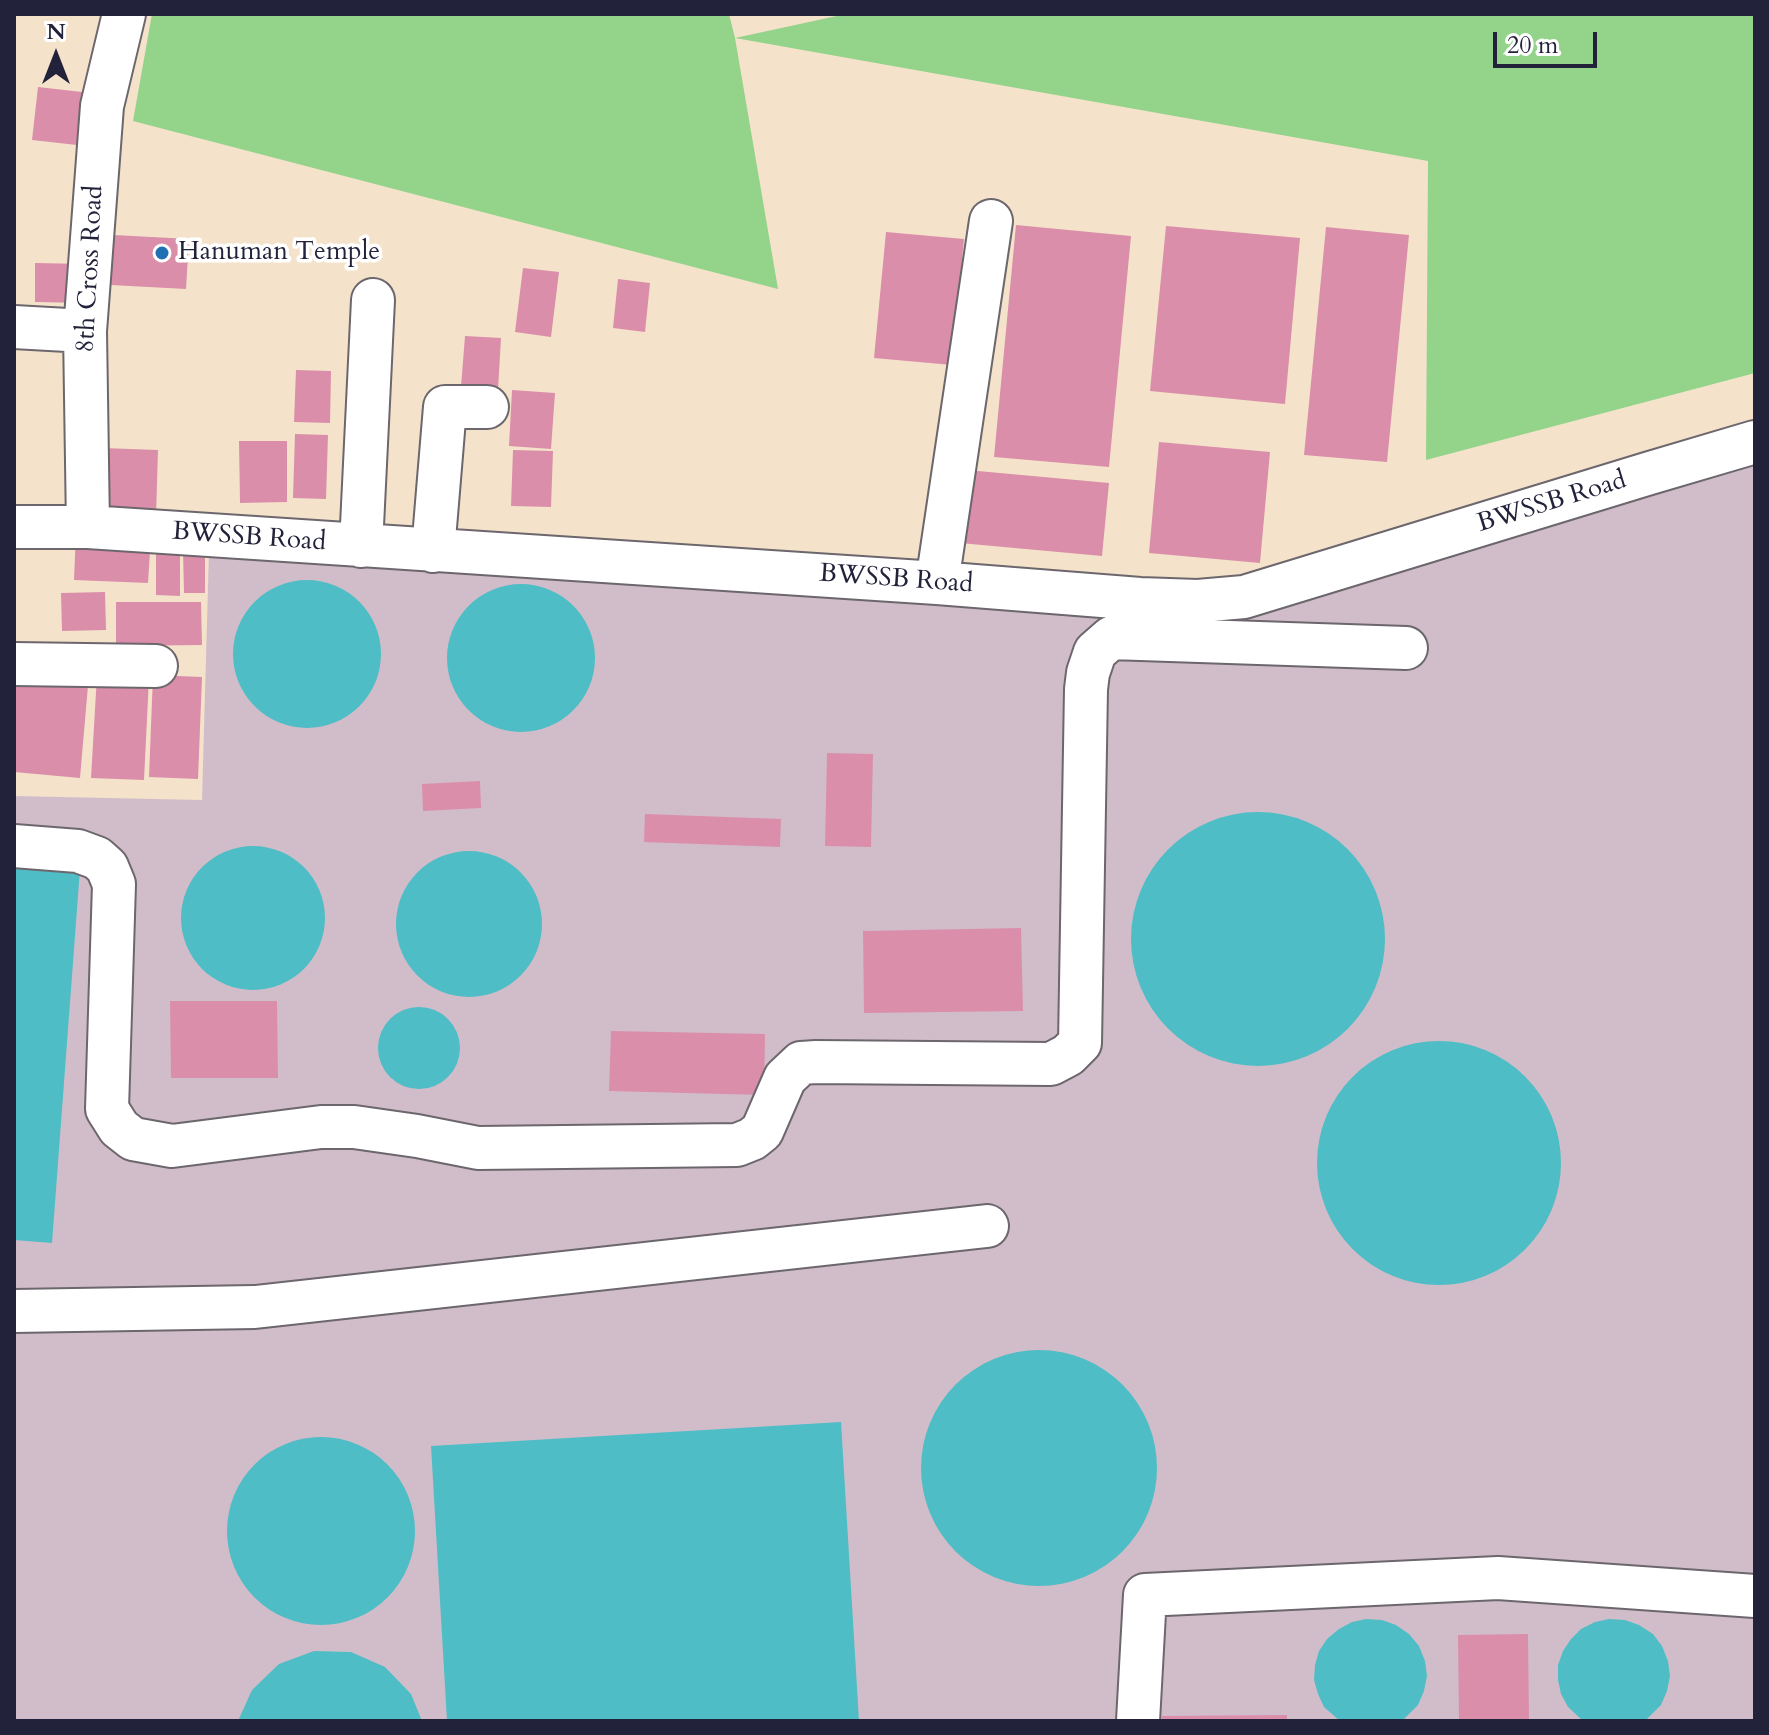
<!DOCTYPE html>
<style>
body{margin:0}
#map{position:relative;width:1769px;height:1735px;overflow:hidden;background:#f4e3ca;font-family:Cardo,serif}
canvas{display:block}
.frame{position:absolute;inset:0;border:16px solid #22223b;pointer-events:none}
.north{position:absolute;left:16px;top:16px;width:80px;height:80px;-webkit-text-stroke:6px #fff;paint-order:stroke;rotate:0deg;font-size:22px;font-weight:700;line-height:32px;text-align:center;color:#22223b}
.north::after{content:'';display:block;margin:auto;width:28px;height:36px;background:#22223b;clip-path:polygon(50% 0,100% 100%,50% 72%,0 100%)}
.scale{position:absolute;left:1493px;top:32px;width:104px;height:36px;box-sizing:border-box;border:4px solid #22223b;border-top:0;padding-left:10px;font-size:24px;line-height:28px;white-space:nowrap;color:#22223b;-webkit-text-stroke:6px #fff;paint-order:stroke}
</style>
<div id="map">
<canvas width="1769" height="1735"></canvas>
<div class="frame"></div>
<div class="north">N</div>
<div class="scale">20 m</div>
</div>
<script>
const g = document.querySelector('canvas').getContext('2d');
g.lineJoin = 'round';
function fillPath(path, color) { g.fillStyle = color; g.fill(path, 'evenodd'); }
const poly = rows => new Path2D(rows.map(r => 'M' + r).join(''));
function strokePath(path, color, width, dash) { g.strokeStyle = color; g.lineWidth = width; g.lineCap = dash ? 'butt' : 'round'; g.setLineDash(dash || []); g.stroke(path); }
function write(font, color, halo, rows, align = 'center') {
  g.font = font + ' Cardo,serif'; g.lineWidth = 7; g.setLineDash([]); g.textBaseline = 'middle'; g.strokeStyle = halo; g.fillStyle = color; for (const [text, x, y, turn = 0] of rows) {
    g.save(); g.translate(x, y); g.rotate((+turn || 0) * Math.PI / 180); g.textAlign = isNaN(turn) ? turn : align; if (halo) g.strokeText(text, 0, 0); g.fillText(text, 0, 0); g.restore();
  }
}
const industrial = poly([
 [1755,438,1755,1721,14,1721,14,796,202,800,209,551,1238,582]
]);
const green = poly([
 [152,14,729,14,735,38,846,14,1755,14,1755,373,1426,460,1428,161,735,38,778,289,133,121]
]);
const water = poly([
 '233 654a74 74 0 1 1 148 0a74 74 0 1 1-148 0Z',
 '447 658a74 74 0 1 1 148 0a74 74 0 1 1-148 0Z',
 '1131 939a127 127 0 1 1 254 0a127 127 0 1 1-254 0Z',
 '181 918a72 72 0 1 1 144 0a72 72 0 1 1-144 0Z',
 '396 924a73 73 0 1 1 146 0a73 73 0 1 1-146 0Z',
 [14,864,80,869,52,1243,14,1240],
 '378 1048a41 41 0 1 1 82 0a41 41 0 1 1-82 0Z',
 '1317 1163a122 122 0 1 1 244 0a122 122 0 1 1-244 0Z',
 '921 1468a118 118 0 1 1 236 0a118 118 0 1 1-236 0Z',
 [841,1422,859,1721,447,1721,431,1446],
 '227 1531a94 94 0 1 1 188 0a94 94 0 1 1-188 0Z',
 [1366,1619,1382,1620,1396,1625,1409,1634,1419,1646,1425,1661,1427,1676,1424,1691,1418,1705,1402,1721,1340,1721,1324,1707,1318,1694,1314,1680,1315,1665,1319,1651,1327,1639,1339,1629,1352,1622],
 [1609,1619,1625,1620,1639,1625,1653,1634,1662,1646,1668,1661,1670,1676,1667,1691,1661,1705,1645,1721,1583,1721,1568,1707,1561,1694,1558,1680,1558,1665,1563,1651,1571,1639,1581,1629,1595,1622],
 [314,1651,351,1652,385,1667,411,1694,422,1721,238,1721,252,1690,279,1664]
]);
const building = poly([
 [38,87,82,92,77,145,32,140],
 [1016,225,1131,236,1109,467,994,457],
 [1166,226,1300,238,1285,404,1150,391],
 [1326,227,1409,235,1387,462,1304,455],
 [886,232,964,239,952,365,874,358],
 [114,235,189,239,186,289,111,285],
 [35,263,86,264,86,303,35,302],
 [523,268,559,272,551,337,515,332],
 [618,279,650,283,645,332,613,328],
 [465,336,501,338,498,390,461,387],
 [296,370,331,371,330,423,294,422],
 [512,390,555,393,551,449,509,446],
 [295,434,328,435,326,499,293,498],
 [239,441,287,441,287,502,240,503],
 [1159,442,1270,452,1260,563,1149,553],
 [103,448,158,450,156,516,100,514],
 [513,450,553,451,551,507,511,506],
 [967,470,1109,483,1102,556,960,543],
 [76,531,151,535,148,583,74,580],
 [156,547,180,548,180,596,156,595],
 [183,551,205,551,205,593,184,593],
 [105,592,106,630,62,631,61,593],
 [116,602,201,602,202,645,116,646],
 [14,668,89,674,80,778,14,772],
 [97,675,149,678,144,780,91,778],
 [153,675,202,677,198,779,149,777],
 [827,753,873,754,871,847,825,846],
 [480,781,481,808,423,811,422,784],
 [645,814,781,819,780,847,644,842],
 [1021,928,1023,1011,864,1013,863,931],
 [170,1001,277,1001,278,1078,171,1078],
 [611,1031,765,1034,764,1095,609,1091],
 [1528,1634,1529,1721,1459,1721,1458,1635],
 [1287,1715,1287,1721,1162,1721,1162,1716]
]);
const minor = poly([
 [14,327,85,331],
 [14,527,88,527,937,583,1140,599,1198,601,1244,597,1650,473,1755,442],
 [88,527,85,331,102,106,124,14],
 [361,546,373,300],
 [433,551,445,407,487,407],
 [937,583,991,221],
 [14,664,156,666],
 [14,846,78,851,97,858,107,867,114,884,107,1109,119,1128,133,1139,172,1146,321,1127,354,1127,417,1136,478,1148,737,1145,752,1139,762,1131,785,1078,801,1063,816,1062,1051,1064,1068,1055,1080,1043,1086,689,1088,673,1095,652,1111,638,1406,648],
 [14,1311,255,1307,987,1226],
 [1138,1721,1145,1595,1498,1578,1755,1596]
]);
const markers = [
 [162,253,8,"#1f6fb2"]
];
const poiNames = [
 ["Hanuman Temple",178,253]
];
const streetNames = [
 ["8th Cross Road",91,269,-87],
 ["BWSSB Road",1552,503,-17],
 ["BWSSB Road",249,538,4],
 ["BWSSB Road",896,580,4]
];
fillPath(industrial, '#d1bdca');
fillPath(green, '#93d38a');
fillPath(water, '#4fbdc5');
fillPath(building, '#da8eaa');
strokePath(minor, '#6c666d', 46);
strokePath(minor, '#fff', 42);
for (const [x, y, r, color] of markers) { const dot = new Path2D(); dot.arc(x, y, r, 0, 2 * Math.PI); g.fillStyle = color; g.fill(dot); strokePath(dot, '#fff', 3); }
write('26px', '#22223b', '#fff', poiNames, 'left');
write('26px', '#22223b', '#fff', streetNames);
</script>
